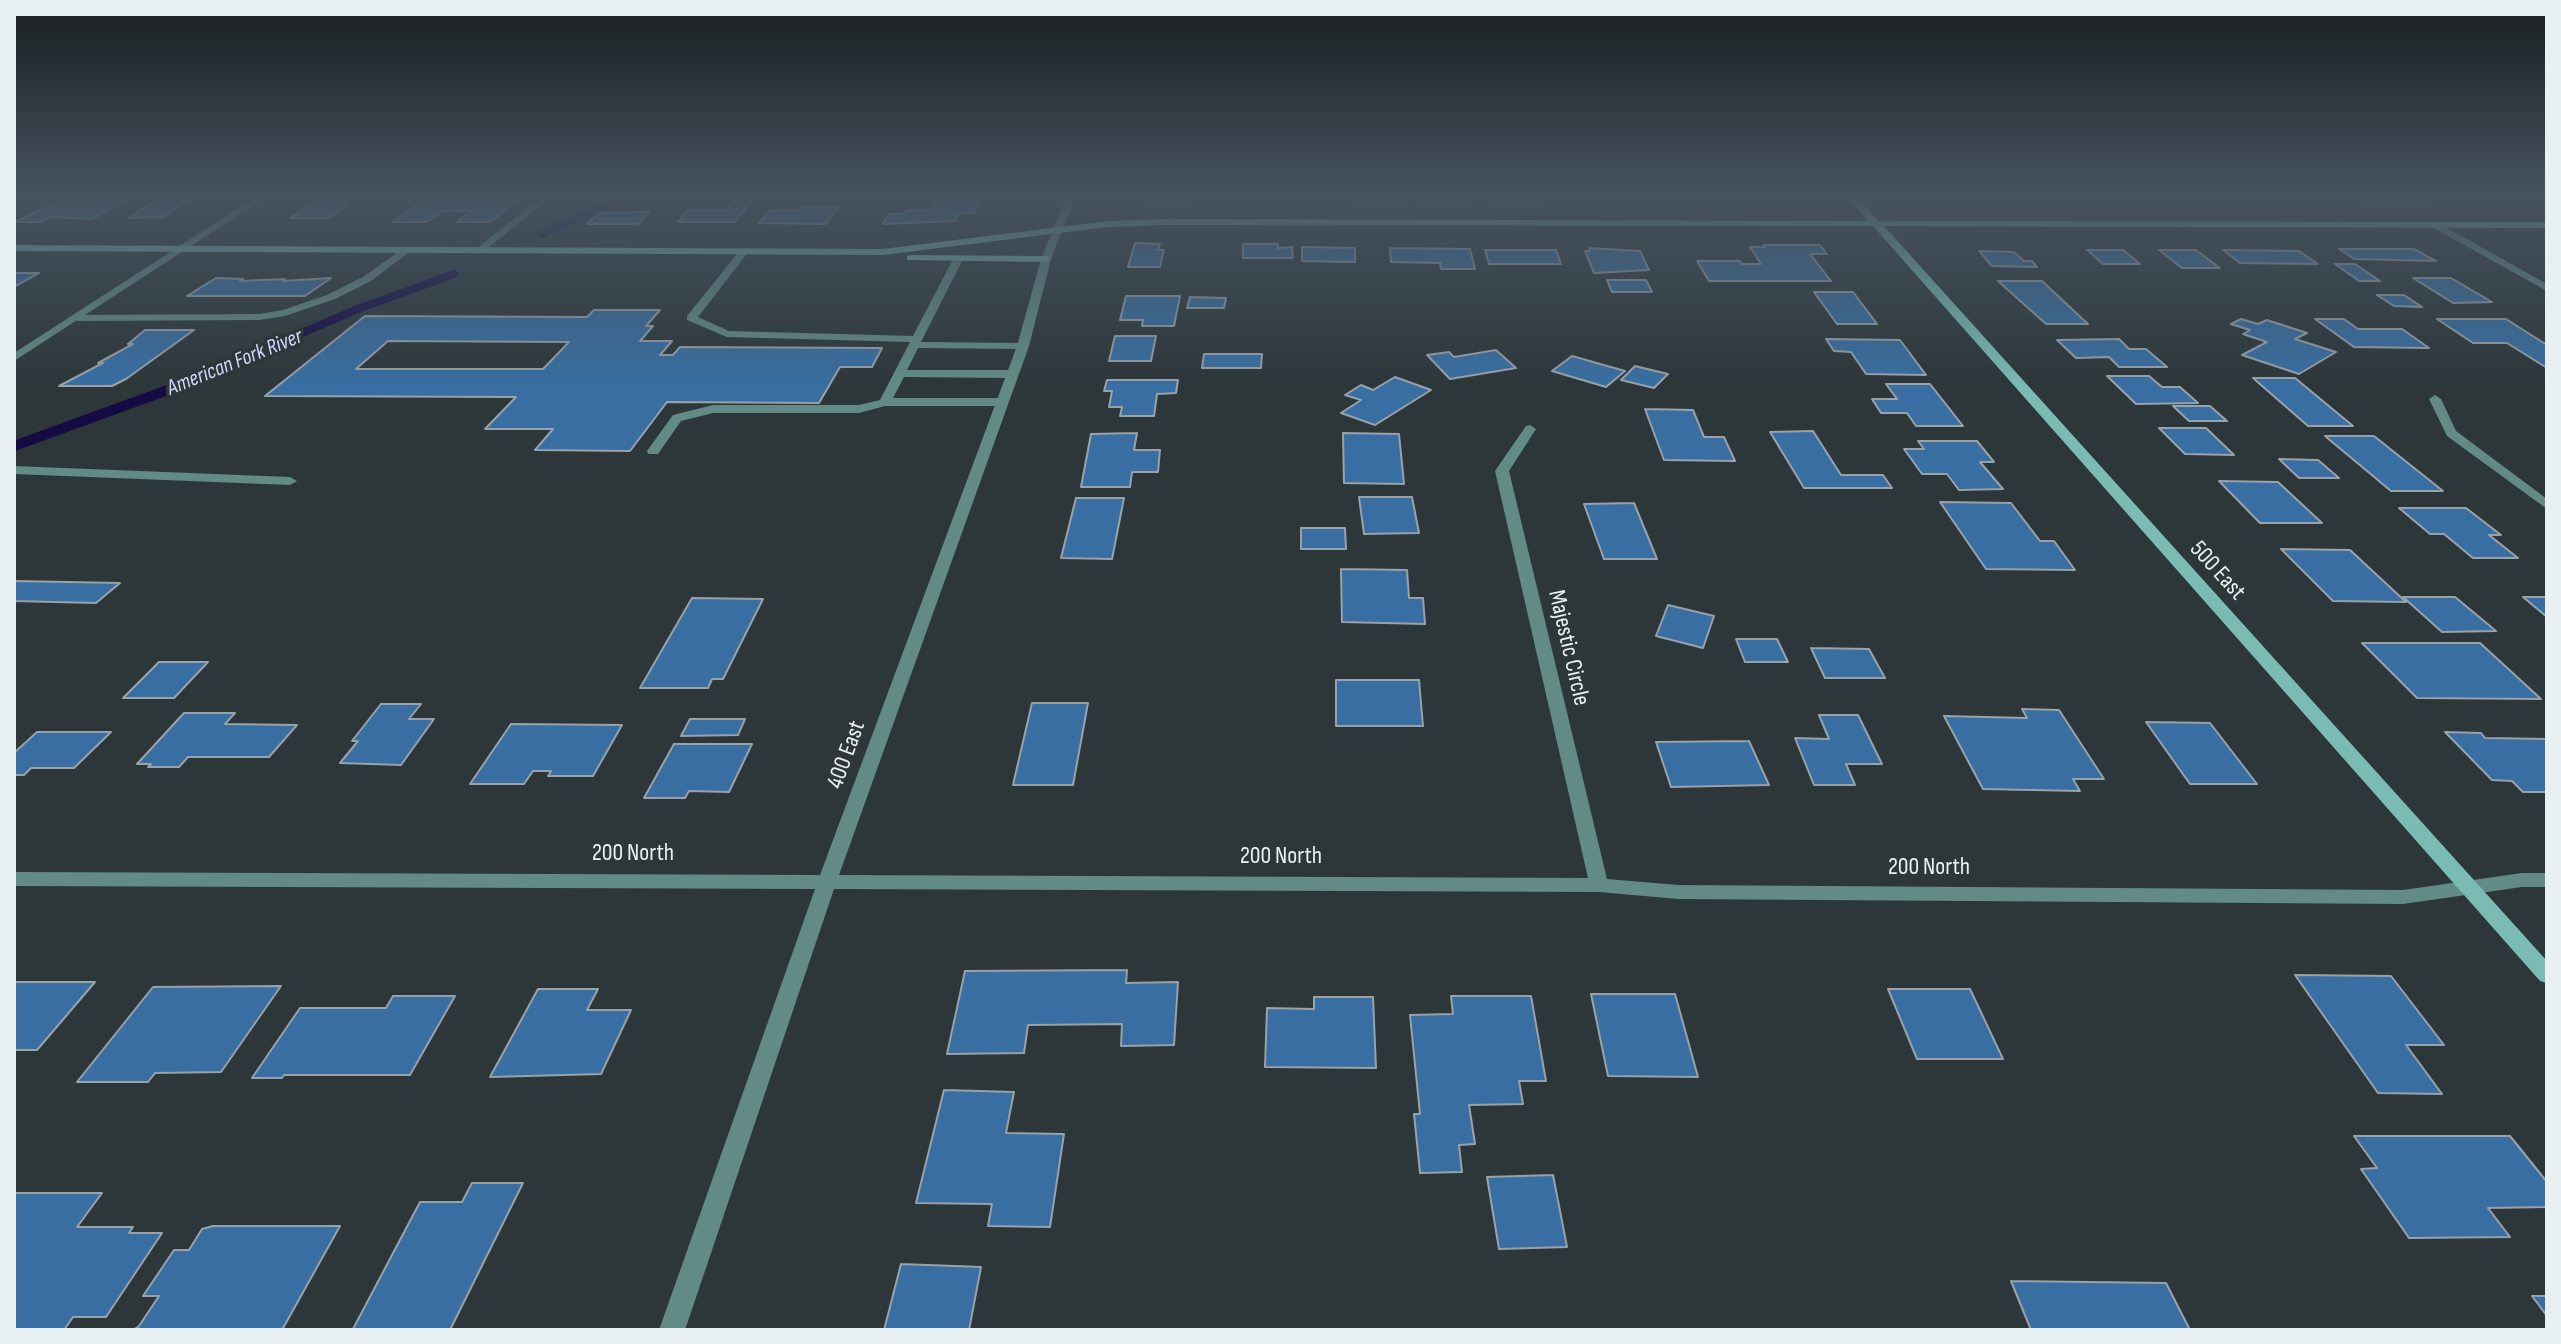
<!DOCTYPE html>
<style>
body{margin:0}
#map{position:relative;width:2561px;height:1344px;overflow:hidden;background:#2d373a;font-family:"Sofia Sans Condensed",sans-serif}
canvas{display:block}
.frame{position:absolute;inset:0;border:16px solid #e9f0f2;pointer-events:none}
</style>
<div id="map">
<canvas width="2561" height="1344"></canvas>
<div class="frame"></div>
</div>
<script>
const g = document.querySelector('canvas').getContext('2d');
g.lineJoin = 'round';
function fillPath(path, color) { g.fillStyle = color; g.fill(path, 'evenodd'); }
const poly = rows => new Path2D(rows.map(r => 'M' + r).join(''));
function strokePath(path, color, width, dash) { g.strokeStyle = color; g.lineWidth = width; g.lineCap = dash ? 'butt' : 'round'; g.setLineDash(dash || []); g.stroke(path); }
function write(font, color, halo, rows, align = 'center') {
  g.font = font + ' "Sofia Sans Condensed",sans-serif'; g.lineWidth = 7; g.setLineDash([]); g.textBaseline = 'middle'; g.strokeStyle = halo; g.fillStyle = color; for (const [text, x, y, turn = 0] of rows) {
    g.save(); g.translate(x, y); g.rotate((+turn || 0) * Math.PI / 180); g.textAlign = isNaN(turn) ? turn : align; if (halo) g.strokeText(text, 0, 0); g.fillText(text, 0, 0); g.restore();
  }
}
const green = poly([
 [1351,198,1406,198,1408,208,1355,210,1351,208],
 [1416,198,1475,198,1478,208,1423,210,1418,208],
 [1485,198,1542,198,1547,210,1493,210,1489,209]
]);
const streamFar1 = poly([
 [542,234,625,198],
 [182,385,355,310,454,274]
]);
const stream = poly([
 [14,446,187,383]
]);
const building = poly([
 [172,198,190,198,164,217,129,218,151,203,172,198],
 [321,198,349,198,340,204,350,204,329,218,290,218,321,198],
 [427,198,521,198,490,222,457,222,471,211,442,211,427,222,393,222,427,198],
 [736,198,754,198,735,222,678,222,688,210,726,210,736,198],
 [1145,198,1191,198,1190,201,1144,200,1145,198],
 [2355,198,2427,198,2432,200,2361,200,2355,198],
 [938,199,980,199,974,213,959,213,955,221,883,224,889,214,904,214,907,210,932,210,938,199],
 [88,200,126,200,92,219,51,217,41,222,14,222,52,205,79,205,88,200],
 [803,207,839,207,826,224,759,223,770,210,800,210,803,207],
 [649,212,638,224,587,224,599,213,649,212],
 [1135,243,1160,244,1158,250,1164,250,1160,267,1128,267,1135,243],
 [1243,244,1278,244,1278,248,1292,247,1293,258,1243,258,1243,244],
 [1763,245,1820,245,1827,254,1810,254,1831,281,1709,281,1697,261,1740,261,1742,264,1761,264,1750,247,1765,247,1763,245],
 [1302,247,1355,248,1355,262,1302,261,1302,247],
 [1390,248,1470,249,1475,269,1441,269,1440,263,1391,262,1390,248],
 [1589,248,1640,251,1649,270,1594,273,1585,251,1590,251,1589,248],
 [2339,249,2414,249,2436,261,2354,259,2339,249],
 [1485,250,1556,250,1561,264,1489,264,1485,250],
 [2087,250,2123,250,2140,264,2103,264,2087,250],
 [2159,250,2196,250,2220,268,2182,268,2159,250],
 [2223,250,2299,251,2318,264,2240,263,2223,250],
 [1979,251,2014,252,2024,261,2032,261,2037,267,1992,266,1979,251],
 [2335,264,2355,264,2380,281,2359,281,2335,264],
 [14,273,39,273,14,287,14,273],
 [216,278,243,279,240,281,285,279,282,281,331,278,305,296,187,296,216,278],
 [2413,278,2451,278,2492,302,2453,303,2413,278],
 [1607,280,1646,280,1652,292,1612,292,1607,280],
 [1998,281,2042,281,2088,324,2046,324,1998,281],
 [1814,292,1853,292,1877,324,1837,324,1814,292],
 [2377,295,2404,295,2422,307,2394,306,2377,295],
 [1126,296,1180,296,1174,326,1142,326,1143,320,1120,320,1126,296],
 [1190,297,1226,298,1224,308,1187,308,1190,297],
 [594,310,660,310,646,326,653,326,640,341,672,341,660,355,673,355,680,347,882,348,872,367,840,367,819,403,667,402,630,451,535,450,553,429,485,429,516,397,265,396,365,316,587,317,594,310],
 [388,341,569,342,543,369,356,369,388,341],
 [2241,319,2258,324,2267,320,2307,333,2295,339,2336,352,2299,374,2242,355,2267,342,2243,334,2250,330,2231,324,2241,319],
 [2315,319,2344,319,2358,329,2402,329,2429,348,2354,347,2315,319],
 [2437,319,2506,319,2547,345,2547,368,2507,343,2473,343,2437,319],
 [145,330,194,330,126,379,112,386,59,386,103,363,98,363,133,344,128,344,145,330],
 [1115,336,1156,336,1151,361,1109,361,1115,336],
 [1826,339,1900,340,1926,375,1866,374,1851,352,1834,351,1826,339],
 [2119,339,2129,349,2146,349,2167,367,2119,367,2109,357,2076,358,2057,340,2119,339],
 [1496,350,1516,368,1450,379,1427,355,1449,352,1454,357,1496,350],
 [1204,354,1262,354,1261,368,1202,368,1204,354],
 [1572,356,1625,371,1606,387,1552,371,1572,356],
 [1635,366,1668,374,1654,388,1621,380,1635,366],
 [2107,376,2149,376,2162,387,2180,387,2198,403,2136,404,2107,376],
 [1395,377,1431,390,1375,425,1341,413,1361,400,1345,395,1361,385,1373,390,1395,377],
 [2253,378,2295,378,2353,426,2308,426,2253,378],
 [1107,380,1178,380,1176,393,1157,394,1154,416,1120,416,1122,407,1109,407,1112,391,1104,391,1107,380],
 [1886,384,1930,384,1963,426,1916,426,1907,413,1881,413,1872,399,1897,399,1886,384],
 [2173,406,2210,406,2227,421,2189,421,2173,406],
 [1645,409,1693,410,1704,437,1724,437,1735,461,1664,460,1645,409],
 [2159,428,2206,428,2234,455,2185,454,2159,428],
 [1813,431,1841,475,1883,475,1892,488,1804,488,1770,432,1813,431],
 [1137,433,1134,450,1160,450,1158,472,1132,472,1130,487,1081,487,1091,434,1137,433],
 [1343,433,1399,434,1404,484,1344,483,1343,433],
 [2325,436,2374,436,2443,491,2391,491,2325,436],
 [1918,441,1977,441,1994,462,1980,462,2003,489,1959,490,1947,474,1922,474,1904,449,1924,449,1918,441],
 [2279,459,2318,460,2339,478,2299,478,2279,459],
 [2219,481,2278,482,2322,523,2260,523,2219,481],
 [1359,497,1412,497,1419,533,1364,534,1359,497],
 [1076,498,1124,498,1112,559,1061,558,1076,498],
 [1940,502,2011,503,2040,541,2054,541,2075,570,1986,569,1940,502],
 [1634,503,1657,559,1604,559,1584,504,1634,503],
 [2399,508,2466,508,2501,535,2489,535,2518,558,2473,558,2444,534,2430,534,2399,508],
 [1301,528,1345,528,1346,549,1301,549,1301,528],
 [2281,549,2350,550,2406,602,2333,601,2281,549],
 [1341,569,1407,570,1409,598,1423,598,1425,624,1342,622,1341,569],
 [14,581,120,583,96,603,14,601,14,581],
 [2403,597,2455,597,2496,631,2442,632,2403,597],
 [2523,597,2547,597,2547,617,2523,597],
 [692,598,763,599,723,679,712,679,708,688,640,688,692,598],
 [1668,605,1714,616,1703,648,1656,636,1668,605],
 [1736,639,1777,639,1788,662,1745,662,1736,639],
 [2362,643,2480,643,2541,699,2417,698,2362,643],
 [1811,648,1869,649,1885,678,1825,678,1811,648],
 [159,662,208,662,174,698,123,698,159,662],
 [1336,680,1419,680,1423,726,1336,726,1336,680],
 [1032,703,1088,703,1073,785,1013,785,1032,703],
 [381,704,421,704,409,719,434,719,401,765,340,763,358,741,352,741,381,704],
 [2022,709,2059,710,2104,779,2073,779,2080,791,1983,789,1944,716,2027,718,2022,709],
 [184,713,235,713,225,724,297,725,269,757,188,757,179,767,148,767,151,764,137,764,184,713],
 [1819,715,1858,715,1882,764,1846,764,1855,785,1814,785,1795,738,1829,739,1819,715],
 [690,719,745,719,738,735,681,736,690,719],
 [2146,722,2210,723,2257,784,2190,784,2146,722],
 [511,724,622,725,593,776,548,776,551,771,533,771,524,784,470,784,511,724],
 [37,732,111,732,74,768,31,768,24,775,14,775,14,753,37,732],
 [2445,732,2481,733,2485,738,2547,739,2547,792,2523,792,2512,781,2492,780,2445,732],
 [1749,741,1769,785,1671,787,1656,742,1749,741],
 [674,744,752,744,729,792,689,791,685,798,644,798,674,744],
 [1127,970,1126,983,1178,982,1174,1045,1121,1046,1122,1024,1028,1025,1024,1053,947,1054,965,971,1127,970],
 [2295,975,2391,976,2444,1045,2406,1045,2442,1094,2378,1093,2295,975],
 [14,982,95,982,37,1050,14,1050,14,982],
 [281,986,221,1072,155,1073,148,1082,77,1082,153,987,281,986],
 [538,989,598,989,587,1010,631,1010,601,1074,490,1077,538,989],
 [1888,989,1970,989,2003,1059,1917,1059,1888,989],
 [1591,994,1675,994,1698,1077,1608,1076,1591,994],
 [393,996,455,996,410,1075,284,1075,282,1078,252,1078,300,1008,386,1008,393,996],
 [1451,996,1531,996,1546,1081,1519,1081,1523,1104,1469,1105,1475,1144,1459,1145,1462,1172,1420,1173,1414,1114,1420,1114,1410,1015,1453,1014,1451,996],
 [1314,997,1373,997,1376,1068,1265,1067,1267,1008,1314,1009,1314,997],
 [944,1090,1014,1092,1006,1133,1064,1134,1050,1227,988,1226,992,1204,916,1203,944,1090],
 [2354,1136,2510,1136,2547,1182,2547,1207,2488,1208,2510,1237,2409,1238,2361,1169,2377,1168,2354,1136],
 [1553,1175,1567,1247,1499,1249,1487,1177,1553,1175],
 [472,1183,523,1183,450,1330,353,1329,420,1202,462,1202,472,1183],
 [14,1193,102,1193,77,1227,133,1227,129,1233,162,1233,106,1317,73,1317,64,1330,14,1330,14,1193],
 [213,1226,340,1226,282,1330,133,1330,139,1326,159,1296,143,1296,174,1250,189,1250,202,1229,213,1226],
 [901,1264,981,1267,969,1330,884,1330,901,1264],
 [2011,1281,2166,1283,2190,1330,2031,1330,2011,1281],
 [2532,1296,2547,1296,2547,1316,2532,1296]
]);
const path = poly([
 [568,202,579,198]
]);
const lane = poly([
 [540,198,550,198,483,252,477,252,477,248,540,198],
 [404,248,412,250,371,281,335,299,285,316,259,320,78,321,73,318,78,315,259,314,283,310,327,295,363,277,404,248],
 [744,248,749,251,698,317,729,331,913,336,953,259,962,257,963,259,921,342,1023,343,1029,346,1023,349,918,348,907,370,1012,370,1018,374,1012,378,904,377,893,398,1002,398,1008,402,1002,406,885,406,859,413,713,413,681,421,658,454,648,454,647,451,673,415,713,405,859,405,880,400,910,342,727,337,687,320,687,316,741,249,744,248],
 [14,466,290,477,297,481,290,485,14,474,14,466]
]);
const street = poly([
 [254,198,265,198,14,361,14,353,254,198],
 [1066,198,1075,198,1051,259,1029,346,839,875,1588,878,1495,471,1526,426,1530,425,1536,429,1509,471,1607,879,1678,885,2403,890,2522,873,2547,873,2547,887,2522,887,2403,904,1678,899,1599,892,834,889,685,1330,659,1330,815,889,14,886,14,872,820,875,1017,346,1041,259,1066,198],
 [2432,223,2438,223,2547,284,2547,291,2432,227,2432,223],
 [2435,395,2441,399,2456,431,2547,499,2547,509,2447,436,2429,399,2435,395]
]);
const secondary = poly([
 [1849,198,1858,198,1878,221,2547,222,2547,228,1884,226,2547,961,2547,983,2540,981,1873,226,1167,225,1107,227,883,255,14,251,14,245,883,249,1107,221,1167,219,1868,221,1849,198],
 [911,255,1046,256,1051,259,1046,262,907,260,907,256,911,255]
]);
const farWaternames = [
 ["American Fork River",235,363,-22]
];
const streetNames = [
 ["500 East",2217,571,48],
 ["Majestic Circle",1568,648,77],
 ["400 East",847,755,-70],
 ["200 North",633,854],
 ["200 North",1281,857],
 ["200 North",1929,868]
];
fillPath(green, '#144c2d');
strokePath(streamFar1, '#140a44', 8);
strokePath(stream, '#140a44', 10);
fillPath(building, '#386ea1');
strokePath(building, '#99a1a9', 2);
strokePath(path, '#879093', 3, [1, 4]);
fillPath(lane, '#638b86');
fillPath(street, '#638b86');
fillPath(secondary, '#7abbb4');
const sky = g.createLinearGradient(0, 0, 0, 386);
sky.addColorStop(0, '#191e20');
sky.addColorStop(0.51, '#465360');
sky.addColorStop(1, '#46536000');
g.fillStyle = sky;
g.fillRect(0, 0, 2561, 386);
write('italic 22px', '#d1d5fa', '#2d373a', farWaternames);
write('24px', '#e9f0f2', '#2d373a', streetNames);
</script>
